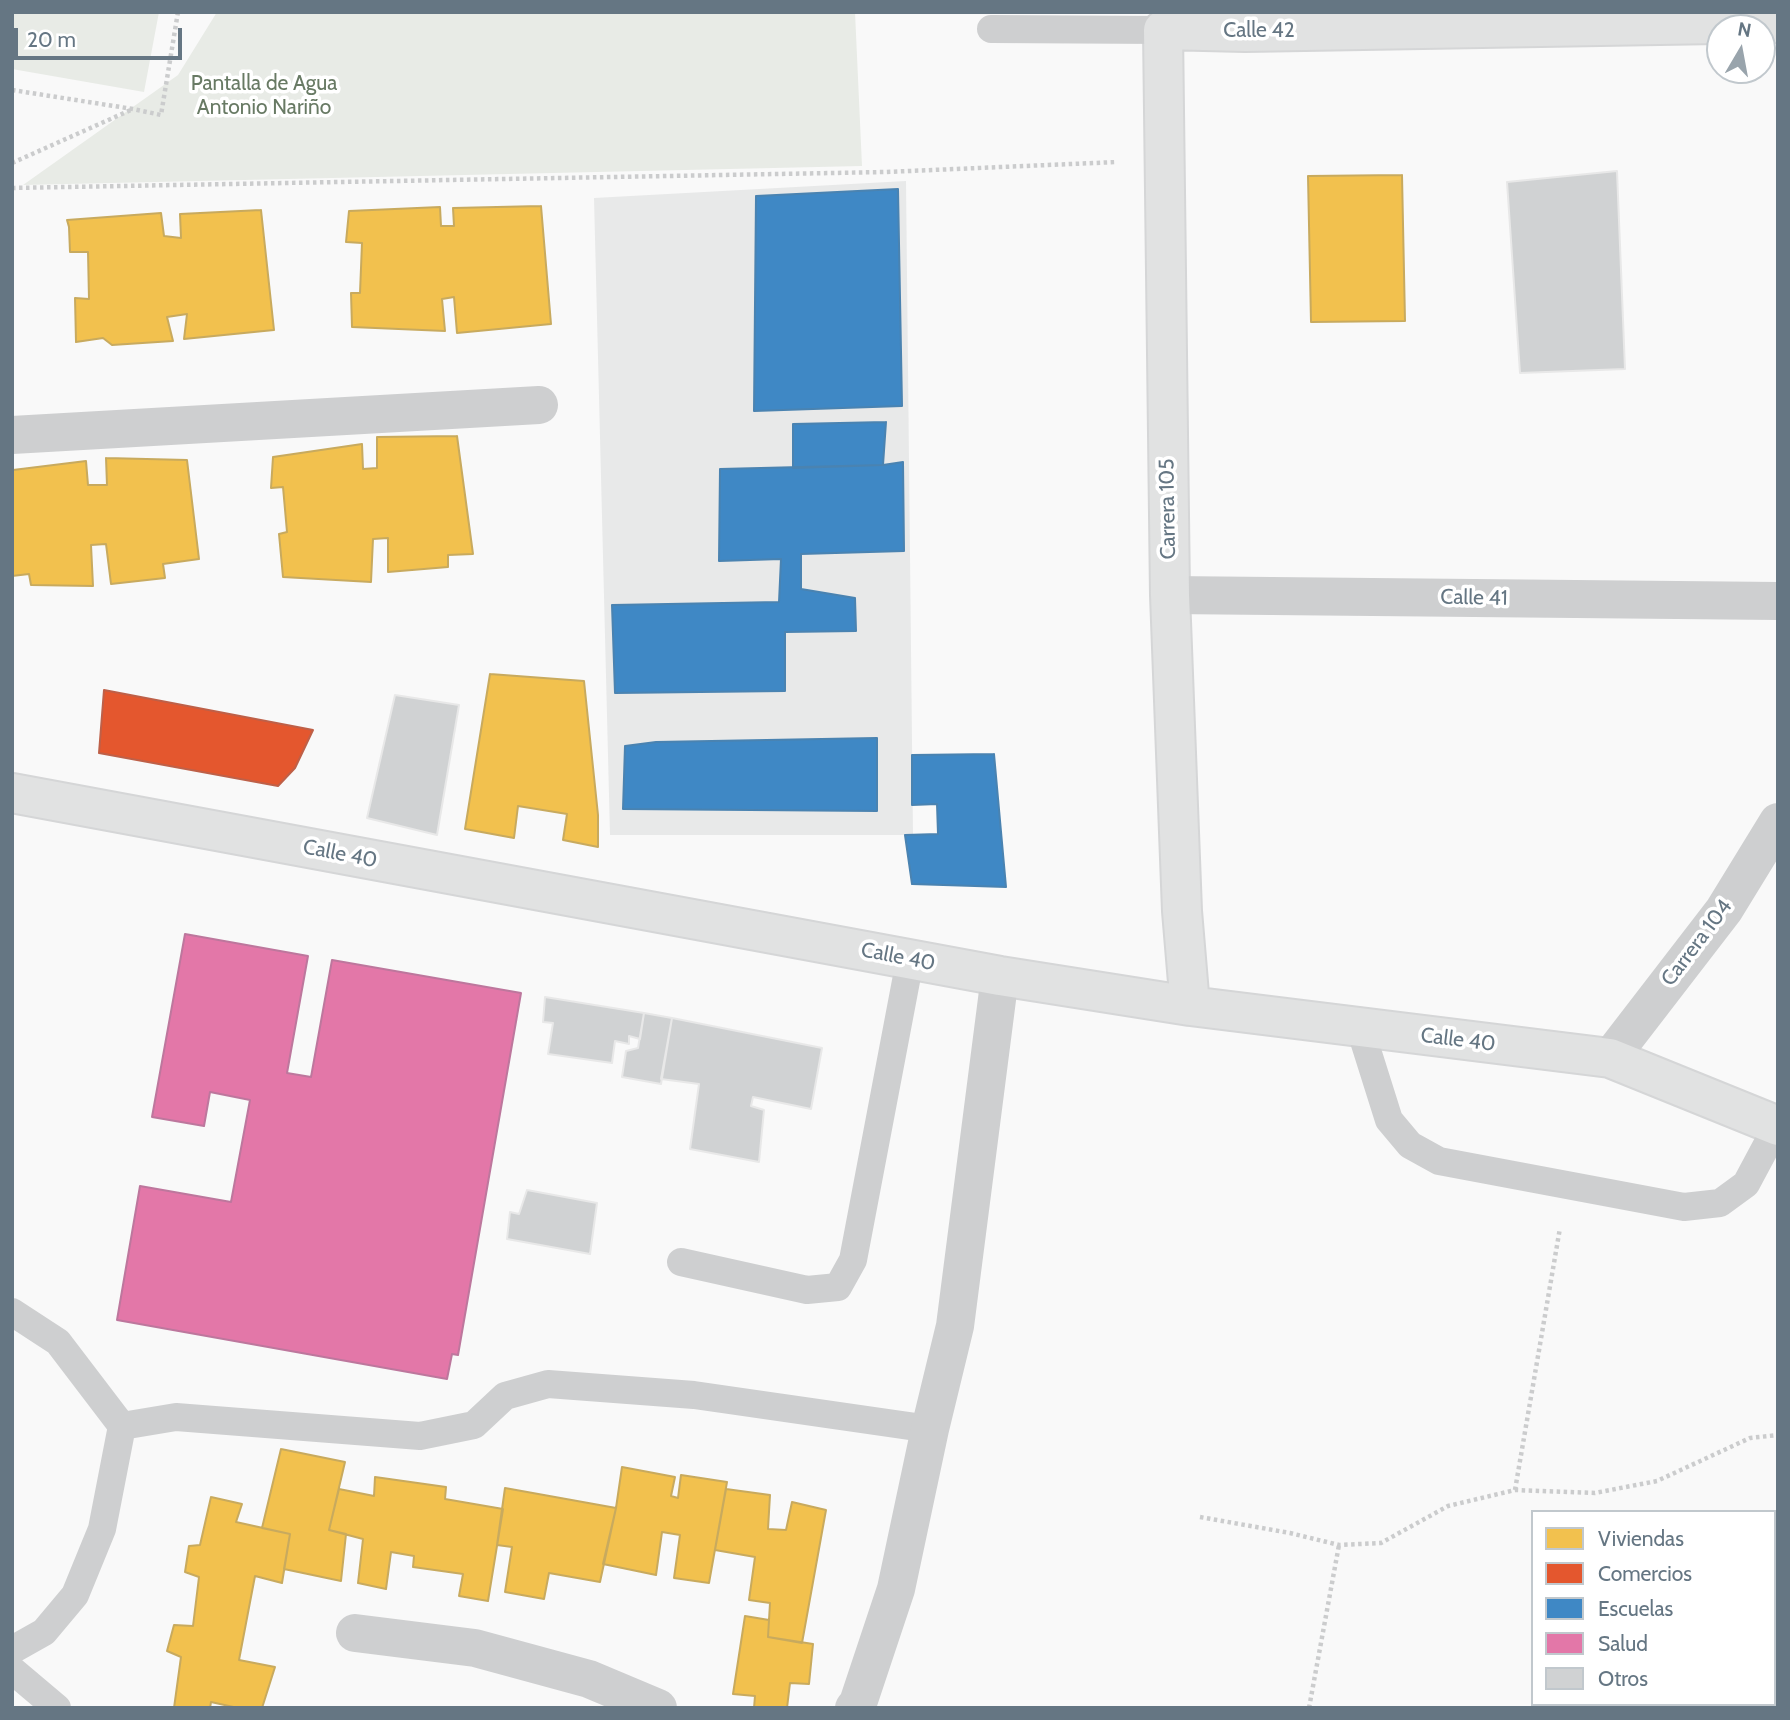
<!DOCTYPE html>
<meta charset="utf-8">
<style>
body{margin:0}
#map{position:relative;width:1790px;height:1720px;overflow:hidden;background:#f9f9f9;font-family:Cabin,sans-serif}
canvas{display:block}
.frame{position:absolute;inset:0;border:14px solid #657683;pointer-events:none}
.legend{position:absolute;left:1531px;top:1510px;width:245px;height:196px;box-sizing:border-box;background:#fff;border:2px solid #c1c8cd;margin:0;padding:9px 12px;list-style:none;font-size:21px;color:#657683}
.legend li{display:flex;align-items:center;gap:14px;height:35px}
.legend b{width:35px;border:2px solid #c1c8cd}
.north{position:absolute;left:1706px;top:14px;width:70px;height:70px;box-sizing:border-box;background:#fff;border:2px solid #c1c8cd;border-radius:50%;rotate:10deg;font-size:19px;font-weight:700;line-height:28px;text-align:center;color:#657683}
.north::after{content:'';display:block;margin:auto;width:24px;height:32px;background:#99a4ac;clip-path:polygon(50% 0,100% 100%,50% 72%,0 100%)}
.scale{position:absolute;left:14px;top:28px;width:168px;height:32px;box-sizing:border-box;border:4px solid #657683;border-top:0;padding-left:9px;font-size:21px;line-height:24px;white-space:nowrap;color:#657683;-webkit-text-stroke:5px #fff;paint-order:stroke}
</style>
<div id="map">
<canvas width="1790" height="1720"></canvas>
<div class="frame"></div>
<ul class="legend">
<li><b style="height:19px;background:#f2c14e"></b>Viviendas</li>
<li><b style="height:19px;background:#e4572e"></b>Comercios</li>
<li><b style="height:19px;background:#3f88c5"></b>Escuelas</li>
<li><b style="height:19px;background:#e377a8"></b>Salud</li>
<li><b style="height:19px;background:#d0d2d3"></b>Otros</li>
</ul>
<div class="north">N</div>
<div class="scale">20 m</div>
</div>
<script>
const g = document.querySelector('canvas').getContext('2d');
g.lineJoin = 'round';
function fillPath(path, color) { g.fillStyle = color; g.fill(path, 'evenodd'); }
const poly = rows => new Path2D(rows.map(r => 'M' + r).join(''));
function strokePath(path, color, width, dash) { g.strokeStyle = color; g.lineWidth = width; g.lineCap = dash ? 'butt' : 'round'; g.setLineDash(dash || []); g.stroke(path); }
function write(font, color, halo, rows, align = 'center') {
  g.font = font + ' Cabin,sans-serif'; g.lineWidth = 7; g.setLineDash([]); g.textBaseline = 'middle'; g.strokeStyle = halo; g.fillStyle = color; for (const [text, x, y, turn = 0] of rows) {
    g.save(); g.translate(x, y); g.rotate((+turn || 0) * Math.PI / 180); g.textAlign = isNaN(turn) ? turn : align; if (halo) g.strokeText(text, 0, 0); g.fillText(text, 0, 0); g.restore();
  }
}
const built = poly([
 [906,181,913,835,610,835,594,198]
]);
const green = poly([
 [12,12,159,12,144,92,12,69],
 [217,12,855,12,862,166,23,185,178,75]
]);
const homes = poly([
 [1402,175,1405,321,1311,322,1308,176,1402,175],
 [541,206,551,324,457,333,454,297,442,299,445,331,352,327,351,293,360,293,362,243,346,242,349,211,440,207,441,226,454,226,453,208,541,206],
 [261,210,274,330,184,339,187,314,167,317,173,341,112,345,103,338,76,342,75,298,89,299,88,252,70,252,69,227,67,220,161,213,164,236,181,238,180,214,261,210],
 [457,436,473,554,448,555,448,567,388,572,388,538,373,539,371,582,283,577,279,534,287,532,283,487,271,488,273,457,362,444,363,469,377,468,377,437,457,436],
 [106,458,187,460,199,559,163,564,165,578,111,584,106,544,91,545,93,586,31,585,29,574,12,576,13,470,86,461,88,485,107,485,106,458],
 [490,674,584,681,598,815,598,847,563,840,567,814,518,806,514,838,465,829,490,674],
 [281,1449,345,1462,329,1530,346,1534,341,1581,284,1569,290,1534,262,1528,281,1449],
 [622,1467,675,1477,671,1496,678,1498,681,1475,727,1482,709,1583,674,1578,680,1535,662,1532,656,1575,603,1564,616,1508,622,1467],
 [375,1477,446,1487,445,1499,503,1509,488,1601,459,1596,463,1574,413,1567,414,1556,391,1552,386,1589,358,1583,363,1539,329,1530,339,1489,374,1496,375,1477],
 [505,1488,616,1508,600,1582,549,1573,544,1599,505,1592,512,1547,497,1545,505,1488],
 [726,1489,770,1495,768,1529,786,1530,792,1502,826,1510,802,1643,768,1637,770,1603,749,1600,755,1557,715,1550,726,1489],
 [211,1497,242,1504,236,1522,290,1534,282,1583,255,1576,239,1660,275,1667,262,1708,238,1708,211,1702,210,1708,174,1708,181,1657,167,1651,174,1625,193,1626,199,1577,185,1572,189,1546,200,1545,211,1497],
 [745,1616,769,1620,768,1637,813,1644,809,1684,790,1683,787,1708,754,1708,755,1696,733,1694,745,1616]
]);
const shops = poly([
 [104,690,313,730,295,768,278,786,99,753,104,690]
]);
const schools = poly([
 [898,189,902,406,754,411,756,196,898,189],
 [886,422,883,465,793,468,793,424,886,422],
 [903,462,904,551,801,554,801,589,855,598,856,631,785,632,785,691,615,693,612,605,779,602,781,559,719,561,720,469,883,465,903,462],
 [877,738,877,811,623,809,625,746,656,742,877,738],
 [994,754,1006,887,912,884,905,835,938,834,937,804,912,805,912,755,994,754]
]);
const health = poly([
 [185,934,308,956,287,1073,311,1077,332,960,521,993,458,1355,452,1354,447,1379,117,1320,140,1186,231,1202,250,1100,210,1092,204,1126,152,1117,185,934]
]);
const building = poly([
 [1617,171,1625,369,1520,373,1507,182,1617,171],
 [395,695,459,705,437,835,367,818,395,695],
 [545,997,644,1013,640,1039,629,1036,629,1044,615,1041,612,1063,548,1054,553,1023,543,1022,545,997],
 [644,1013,672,1018,661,1084,622,1077,626,1051,638,1048,644,1013],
 [672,1018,822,1048,811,1109,753,1097,751,1106,764,1110,759,1162,690,1149,699,1084,661,1079,672,1018],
 [527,1190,597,1203,590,1254,507,1239,510,1212,519,1214,527,1190]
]);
const path = poly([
 [12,90,133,109,161,115,178,12],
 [12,163,133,109],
 [12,188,886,172,1117,162],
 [1515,1490,1560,1228],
 [1200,1517,1290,1533,1339,1545,1381,1543,1448,1506,1515,1490,1595,1493,1657,1481,1750,1438,1778,1435],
 [1309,1708,1339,1545]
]);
const lane = poly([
 [991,29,1163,30],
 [1360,1028,1389,1120,1410,1145,1439,1161,1684,1207,1720,1203,1746,1184,1777,1126],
 [681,1262,807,1290,838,1287,853,1260,910,960],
 [12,1312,58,1342,122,1426],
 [12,1650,44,1632,75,1595,102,1529,122,1426,176,1417,420,1436,474,1425,505,1396,548,1384,694,1395,930,1429],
 [12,1670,57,1708]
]);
const street = poly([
 [12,435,539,405],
 [1170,595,1778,601],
 [1610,1058,1724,910,1778,822],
 [355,1633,475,1648,589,1679,658,1708],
 [854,1708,858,1703,896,1589,930,1429,955,1326,1000,976]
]);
const secondary = poly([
 [12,793,1000,976,1190,1006,1610,1058,1778,1126],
 [1190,1006,1182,911,1170,595,1163,30,1245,32,1778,23]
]);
const streetNames = [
 ["Calle 42",1259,31],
 ["Carrera 105",1168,509,-91],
 ["Calle 41",1474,598,1],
 ["Calle 40",340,854,11],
 ["Carrera 104",1697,943,-53],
 ["Calle 40",898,957,11],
 ["Calle 40",1458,1040,7]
];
const parkNames = [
 ["Pantalla de Agua",264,84],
 ["Antonio Nariño",264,108]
];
fillPath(built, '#e8e9e9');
fillPath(green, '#e8ebe6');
fillPath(homes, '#f2c14e');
strokePath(homes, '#c8aa5e', 2);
fillPath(shops, '#e4572e');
strokePath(shops, '#be6048', 2);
fillPath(schools, '#3f88c5');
strokePath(schools, '#4a83b1', 2);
fillPath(health, '#e377a8');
strokePath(health, '#bd779d', 2);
fillPath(building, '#d0d2d3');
strokePath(building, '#e8e8e8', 2);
strokePath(secondary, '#d5d6d7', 42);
strokePath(path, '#cbcccd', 4.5, [3.5, 3.5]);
strokePath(lane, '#cecfd0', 28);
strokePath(street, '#cecfd0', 38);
strokePath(secondary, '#e1e2e2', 38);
write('21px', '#657683', '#fff', streetNames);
write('21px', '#687a64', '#fff', parkNames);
</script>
